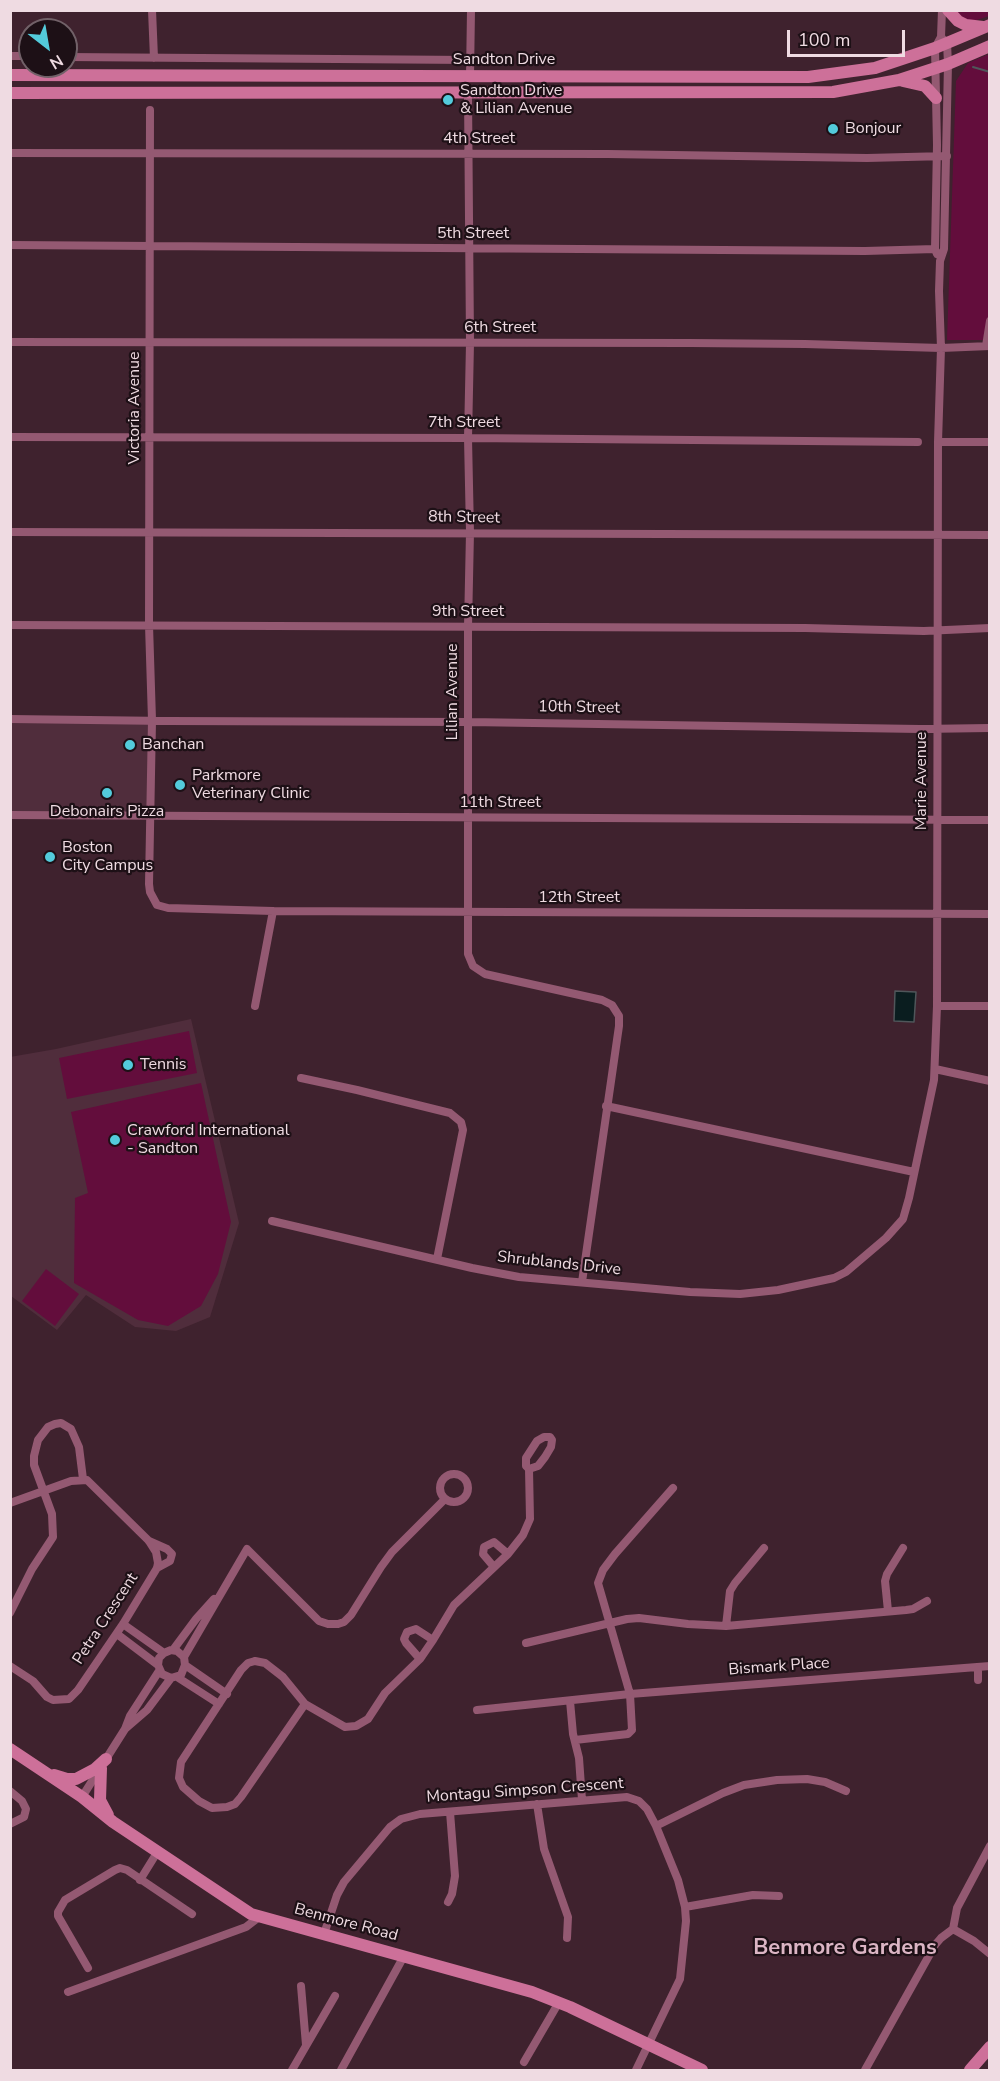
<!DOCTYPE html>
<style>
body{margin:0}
#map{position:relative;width:1000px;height:2081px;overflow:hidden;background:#3f222e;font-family:"Nunito Sans",sans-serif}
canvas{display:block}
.frame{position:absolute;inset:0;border:12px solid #efdbe2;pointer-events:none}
.north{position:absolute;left:18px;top:18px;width:60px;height:60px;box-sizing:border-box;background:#1d1016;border:2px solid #716168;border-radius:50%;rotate:149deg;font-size:16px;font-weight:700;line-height:24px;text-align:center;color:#efdbe2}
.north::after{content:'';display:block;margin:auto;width:21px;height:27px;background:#53cbdb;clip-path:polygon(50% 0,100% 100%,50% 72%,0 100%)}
.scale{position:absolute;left:787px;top:30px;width:118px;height:27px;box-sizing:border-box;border:3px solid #efdbe2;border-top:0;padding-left:8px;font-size:18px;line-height:21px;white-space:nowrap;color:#efdbe2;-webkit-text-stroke:4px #1d1016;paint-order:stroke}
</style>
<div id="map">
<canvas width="1000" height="2081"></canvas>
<div class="frame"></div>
<div class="north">N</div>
<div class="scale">100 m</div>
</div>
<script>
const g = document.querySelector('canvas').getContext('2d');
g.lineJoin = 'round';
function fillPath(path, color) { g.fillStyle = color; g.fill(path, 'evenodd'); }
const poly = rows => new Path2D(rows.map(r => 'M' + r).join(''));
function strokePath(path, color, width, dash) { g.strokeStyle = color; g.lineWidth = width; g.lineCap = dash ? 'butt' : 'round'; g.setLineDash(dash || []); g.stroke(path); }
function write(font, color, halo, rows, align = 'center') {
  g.font = font + ' "Nunito Sans",sans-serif'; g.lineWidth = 4.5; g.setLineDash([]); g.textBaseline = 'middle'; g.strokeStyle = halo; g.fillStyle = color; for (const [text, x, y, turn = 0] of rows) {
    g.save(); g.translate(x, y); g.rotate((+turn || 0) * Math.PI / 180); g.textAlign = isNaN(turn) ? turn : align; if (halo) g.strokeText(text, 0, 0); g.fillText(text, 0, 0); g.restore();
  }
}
const built = poly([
 [11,719,156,721,153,814,11,814],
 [191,1019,239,1223,210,1317,176,1331,135,1327,86,1295,57,1330,11,1296,10,1057,56,1049]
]);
const green = poly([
 [956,11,989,11,989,16,974,21,964,19],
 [989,54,989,316,983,340,947,340,956,81,968,63],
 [189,1031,197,1073,67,1099,59,1058],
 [201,1083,231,1222,218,1274,201,1306,168,1326,138,1320,74,1283,75,1198,88,1193,71,1112],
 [46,1269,79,1294,55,1326,22,1301]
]);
const water = poly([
 [895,991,916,992,914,1022,894,1021,895,991]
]);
const stream = poly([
 [973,67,990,72]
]);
const street = poly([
 [152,10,154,58],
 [10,56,30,56],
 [66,57,471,60],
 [470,76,471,10],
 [468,93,470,343,468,438,470,532,468,627,468,954,473,966,485,974,602,1000,612,1005,619,1016,619,1026,582,1282],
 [150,110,149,625,152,720,149,884,150,892,157,905,168,908,273,911,990,914],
 [10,153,608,154,867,158,947,156],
 [10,245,865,251,935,249],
 [937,254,935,249,937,145,935,48,941,37,942,10],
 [10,342,691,343,805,344,941,348,990,346],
 [986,346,990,321],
 [10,437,468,438,918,442],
 [938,442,990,442],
 [10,532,990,535],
 [10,625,805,628,924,631,990,628],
 [10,719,168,721,469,722,920,729,990,728],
 [10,815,990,820],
 [255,1006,273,911],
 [937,1006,990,1006],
 [935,1069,990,1081],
 [301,1078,357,1090,450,1113,461,1122,463,1130,437,1259],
 [606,1106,914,1172],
 [272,1221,472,1268,519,1277,690,1292,740,1294,778,1290,834,1278,846,1272,886,1238,903,1219,909,1198,934,1080,937,1006,938,442,941,348,939,291,940,261,944,249,948,64,947,43,941,37],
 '440 1488a14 14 0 1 1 28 0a14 14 0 1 1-28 0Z',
 [10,1503,71,1481,87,1480,149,1541,156,1552,158,1563,157,1568,123,1624,78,1690,69,1699,53,1700,47,1697,33,1681,10,1666],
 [149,1541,167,1549,172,1554,170,1561,157,1568],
 [494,1567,483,1554,484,1547,494,1542,508,1554],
 [888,1611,885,1581,887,1574,903,1548],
 [10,1613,32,1569,53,1537,52,1514,34,1465,34,1456,38,1440,48,1427,55,1424,61,1423,71,1429,79,1447,83,1479],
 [123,1624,164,1653],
 [726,1626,730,1591,735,1583,764,1548],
 [117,1634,158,1665],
 [526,1643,627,1619,639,1618,688,1624,726,1626,906,1610,913,1609,927,1601],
 [173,1650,196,1619,214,1599],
 [184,1657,247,1549,319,1621,328,1624,338,1624,344,1622,351,1615,381,1567,392,1552,445,1499],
 [420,1659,406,1643,404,1639,407,1632,416,1629,433,1640],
 [255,1661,265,1663,283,1677,305,1704,241,1797,235,1804,227,1807,212,1808,199,1801,183,1787,179,1778,181,1762,241,1670,248,1663,255,1661],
 [185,1665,181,1675,171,1678,162,1674,158,1665,159,1658,164,1653,171,1650,177,1651,184,1657,185,1665,227,1694],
 [978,1667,978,1680],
 [177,1677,219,1704],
 [570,1701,573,1734,579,1758,582,1800],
 [305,1704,345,1727,356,1726,368,1719,385,1693,420,1659,433,1640,454,1605,508,1554,523,1535,530,1519,529,1469,526,1466,526,1458,537,1441,544,1437,550,1437,552,1440,551,1447,545,1457,538,1466,529,1469],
 [477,1710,630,1694,990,1666],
 [125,1729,147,1710,171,1678],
 [575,1740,628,1734,632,1730,630,1694,598,1583,603,1570,615,1554,673,1488],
 [10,1791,22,1801,26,1809,24,1817,10,1824],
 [82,1797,125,1729,130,1716,159,1671],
 [537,1804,544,1849,568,1917,567,1938],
 [656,1826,723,1793,744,1785,777,1780,807,1779,825,1782,846,1791],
 [140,1880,158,1851],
 [448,1902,452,1894,455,1876,450,1812],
 [685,1907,753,1895,779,1896],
 [953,1929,974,1941,990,1954],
 [324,1934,337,1895,344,1882,390,1827,401,1819,420,1814,615,1798,627,1797,639,1801,647,1809,656,1826,678,1880,685,1907,686,1921,680,1979,636,2070],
 [88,1968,58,1916,58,1912,65,1900,115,1870,120,1868,127,1870,192,1914],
 [301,1986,306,2045],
 [68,1992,246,1927,259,1917],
 [524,2062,559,2002],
 [292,2070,335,1996],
 [341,2070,404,1956],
 [865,2070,935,1945,941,1938,953,1929,957,1908,990,1846]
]);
const secondary = poly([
 [948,10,958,21,966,25,983,27],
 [10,75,808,77,875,68,935,48,990,25],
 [903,81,925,86,936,98],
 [10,93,833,92,899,80,948,64,990,46],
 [10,1749,82,1797,113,1822,251,1914,532,1992,570,2007,702,2070],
 [101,1768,100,1800,108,1815],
 [54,1775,67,1779,76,1779,95,1769,106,1759],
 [970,2070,990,2047]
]);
const markers = [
 [448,100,6,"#53cbdb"],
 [833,129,6,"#53cbdb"],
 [130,745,6,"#53cbdb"],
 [180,785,6,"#53cbdb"],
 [107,793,6,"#53cbdb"],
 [50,857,6,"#53cbdb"],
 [128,1065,6,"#53cbdb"],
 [115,1140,6,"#53cbdb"]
];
const streetNames = [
 ["Sandton Drive",504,60],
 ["4th Street",479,139],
 ["5th Street",473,234],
 ["6th Street",500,328],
 ["Victoria Avenue",135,408,-90],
 ["7th Street",464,423],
 ["8th Street",464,518,1],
 ["9th Street",468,612],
 ["Lilian Avenue",453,692,-90],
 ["10th Street",579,708,1],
 ["Marie Avenue",922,781,-90],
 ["11th Street",500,803],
 ["12th Street",579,898],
 ["Shrublands Drive",559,1264,6],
 ["Petra Crescent",106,1619,-57],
 ["Bismark Place",779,1667,-4],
 ["Montagu Simpson Crescent",525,1791,-4],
 ["Benmore Road",346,1923,15]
];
const poiNames = [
 ["Sandton Drive",460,91],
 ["& Lilian Avenue",460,109],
 ["Bonjour",845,129],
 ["Banchan",142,745],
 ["Parkmore",192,776],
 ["Veterinary Clinic",192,794],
 ["Debonairs Pizza",107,812,"center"],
 ["Boston",62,848],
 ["City Campus",62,866],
 ["Tennis",140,1065],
 ["Crawford International",127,1131],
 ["- Sandton",127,1149]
];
const districtNames = [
 ["Benmore Gardens",845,1949]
];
fillPath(built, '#502d3c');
fillPath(green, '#630d3c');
fillPath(water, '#0a1d1f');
strokePath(water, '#4f565a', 1.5);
strokePath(stream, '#4f565a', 2);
strokePath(street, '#945972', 8);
strokePath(secondary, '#cd7099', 12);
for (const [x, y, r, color] of markers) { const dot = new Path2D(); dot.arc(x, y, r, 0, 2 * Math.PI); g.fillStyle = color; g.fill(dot); strokePath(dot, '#1d1016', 2); }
write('16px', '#efdbe2', '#1d1016', streetNames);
write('16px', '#efdbe2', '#1d1016', poiNames, 'left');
write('bold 22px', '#dbb5c4', '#1d1016', districtNames);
</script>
